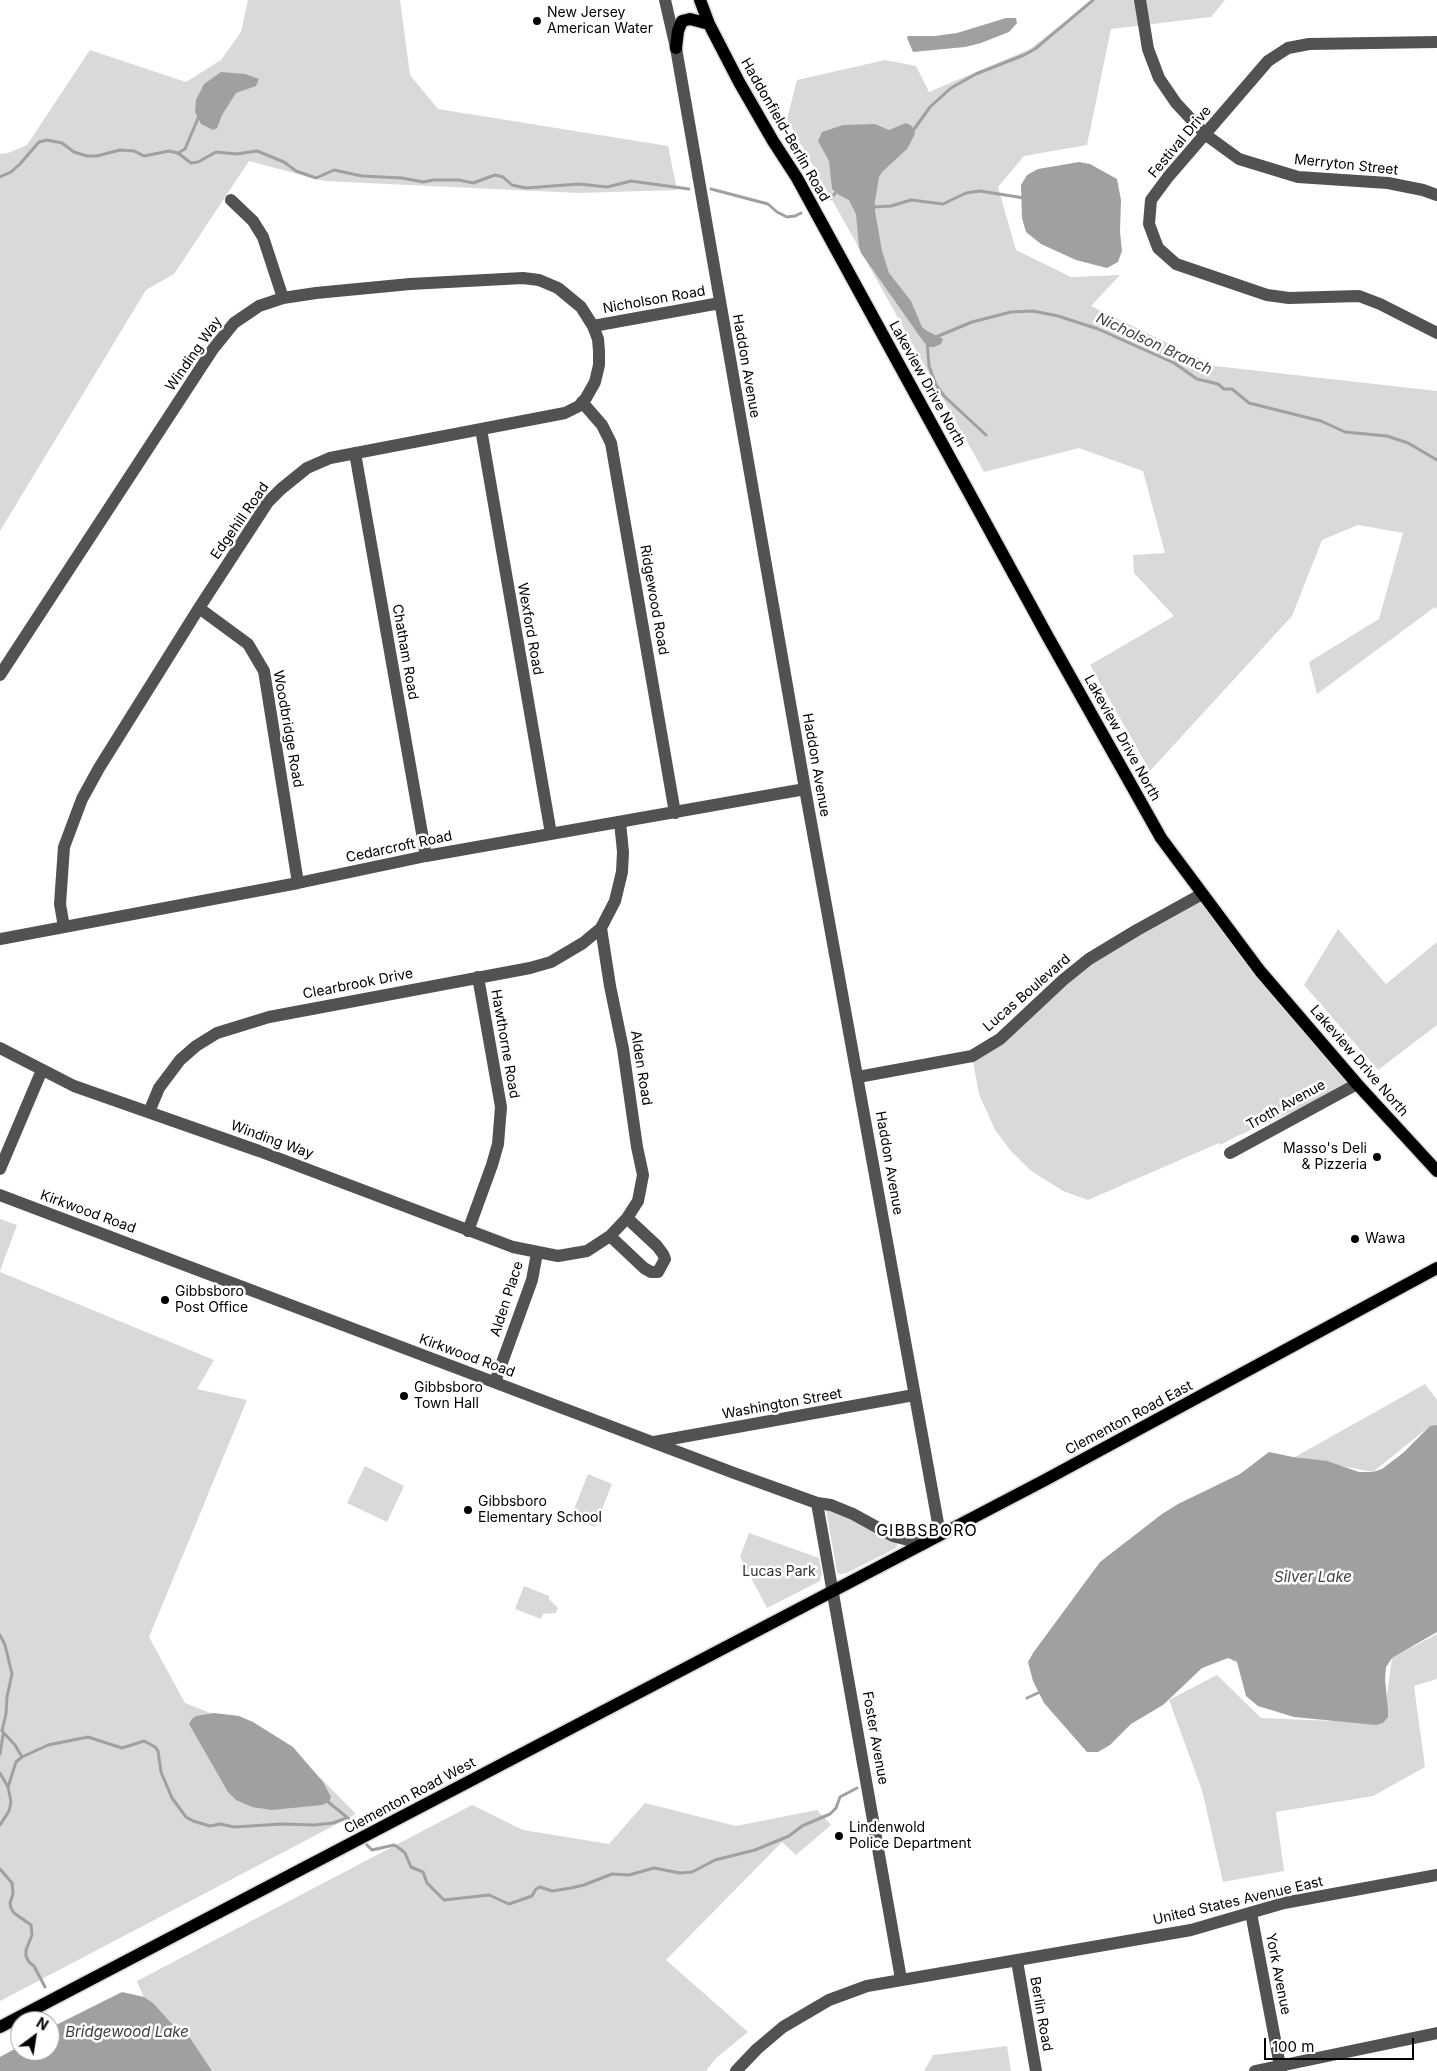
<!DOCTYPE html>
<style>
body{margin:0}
#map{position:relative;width:1437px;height:2071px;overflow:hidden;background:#fff;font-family:Inter,sans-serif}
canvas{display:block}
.north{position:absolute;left:10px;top:2011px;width:50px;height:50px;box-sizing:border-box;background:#fff;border:1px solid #999;border-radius:50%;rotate:31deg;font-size:14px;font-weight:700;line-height:20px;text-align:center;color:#000}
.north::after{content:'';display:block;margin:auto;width:18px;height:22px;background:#000;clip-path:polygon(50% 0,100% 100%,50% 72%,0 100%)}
.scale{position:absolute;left:1264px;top:2038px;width:150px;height:22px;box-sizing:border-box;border:2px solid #000;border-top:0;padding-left:6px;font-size:15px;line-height:18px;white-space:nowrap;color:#000;-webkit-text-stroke:4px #fff;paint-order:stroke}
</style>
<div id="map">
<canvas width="1437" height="2071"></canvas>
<div class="north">N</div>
<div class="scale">100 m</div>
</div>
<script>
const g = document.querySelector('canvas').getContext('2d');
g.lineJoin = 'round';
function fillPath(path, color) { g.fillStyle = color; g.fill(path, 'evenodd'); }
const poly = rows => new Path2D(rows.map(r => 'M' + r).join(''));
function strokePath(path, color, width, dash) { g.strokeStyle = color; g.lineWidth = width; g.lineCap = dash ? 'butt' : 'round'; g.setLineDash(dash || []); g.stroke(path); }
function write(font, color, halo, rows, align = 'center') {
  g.font = font + ' Inter,sans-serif'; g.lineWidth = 5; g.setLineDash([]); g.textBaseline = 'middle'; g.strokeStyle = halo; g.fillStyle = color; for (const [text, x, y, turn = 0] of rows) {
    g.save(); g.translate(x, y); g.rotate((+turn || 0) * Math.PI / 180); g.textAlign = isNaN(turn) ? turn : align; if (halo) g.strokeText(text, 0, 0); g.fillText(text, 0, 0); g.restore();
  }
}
const green = poly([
 [248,0,400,0,410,75,438,109,668,146,677,190,579,193,324,181,249,161,174,274,146,290,0,531,0,154,8,153,27,145,90,50,186,82,221,60,241,32],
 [1093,0,1225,0,1211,17,1111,29,1087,145,1024,156,998,187,1016,250,1071,277,1120,275,1091,306,1215,366,1437,391,1437,609,1435,607,1317,694,1309,662,1379,619,1403,533,1358,525,1322,540,1292,616,1150,771,1090,665,1174,616,1134,573,1133,555,1165,553,1143,471,1079,448,984,472,787,119,797,80,885,60,916,66,929,92,1030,49],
 [1202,894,1357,1084,1237,1136,1220,1145,1219,1143,1088,1200,1063,1191,1030,1170,1011,1151,995,1130,979,1094,972,1056,1063,980],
 [1338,929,1386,984,1437,942,1437,1025,1378,1070,1304,985],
 [0,1219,17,1225,0,1271],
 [0,1272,214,1360,197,1389,247,1400,149,1637,185,1703,285,1742,356,1814,0,2001],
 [1425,1384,1437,1400,1437,1426,1430,1426,1373,1472,1295,1457],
 [365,1466,404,1486,387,1522,347,1503],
 [588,1474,612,1484,595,1527,571,1517],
 [828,1508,897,1542,897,1545,896,1548,847,1573,840,1574,837,1572,826,1510],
 [749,1533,819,1558,822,1573,820,1581,767,1608,740,1557],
 [524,1586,549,1596,549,1599,558,1608,556,1613,543,1614,541,1619,515,1609],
 [1437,1634,1437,1679,1414,1686,1425,1767,1373,1796,1276,1812,1284,1871,1223,1882,1202,1790,1169,1700,1217,1675,1261,1718,1383,1723,1392,1658],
 [645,1803,736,1826,817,1810,831,1825,796,1855,782,1842,666,1960,748,2032,716,2058,706,2071,209,2071,143,1996,137,1981,472,1805,523,1830,609,1844],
 [1007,2046,1011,2071,924,2071,933,2055]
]);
const water = poly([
 [1006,18,1016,18,1017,23,1009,32,981,43,965,47,913,52,907,38,908,36,935,36,957,33],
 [221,72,245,74,259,79,256,86,236,93,222,115,217,128,213,130,201,124,195,112,196,100,204,84],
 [906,123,912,126,915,134,907,149,882,172,879,177,875,201,875,211,882,251,889,273,911,301,922,327,927,331,943,339,941,344,934,347,929,347,923,341,861,253,859,247,856,214,849,200,839,195,832,189,829,161,818,141,822,132,843,125,875,124,889,130],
 [1079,162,1090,164,1117,179,1121,200,1120,232,1122,251,1118,262,1107,268,1076,260,1041,244,1026,232,1022,218,1021,185,1027,175,1038,169],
 [1437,1425,1437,1632,1392,1658,1386,1667,1385,1679,1388,1710,1388,1717,1383,1723,1376,1725,1294,1717,1258,1706,1246,1696,1237,1662,1228,1658,1202,1668,1163,1705,1131,1724,1110,1745,1098,1752,1087,1752,1044,1703,1033,1681,1028,1662,1033,1653,1100,1562,1162,1514,1178,1504,1240,1474,1269,1452,1293,1457,1327,1461,1359,1472,1373,1472,1382,1469,1403,1453,1430,1426],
 [214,1713,239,1716,253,1722,293,1747,323,1782,331,1797,329,1802,322,1805,272,1810,252,1807,236,1800,228,1792,189,1724,192,1719,196,1716],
 [122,1992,144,1997,153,2003,171,2023,186,2032,212,2071,0,2071,0,2057,20,2046,20,2051,50,2051,50,2028]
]);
const stream = poly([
 [912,132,930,107,951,88,976,74,1024,55,1035,49,1093,0],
 [178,153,185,149,199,116],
 [0,177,11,172,20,164,39,142,47,140,62,143,74,152,87,156,97,156,120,150,134,151,144,156,169,151,178,153,191,163,198,162,216,152,236,154,257,151,284,162,296,171,316,178,334,170,362,176,402,178,423,182,434,180,459,180,473,183,495,175,503,177,512,185,526,188,579,184,607,187,631,181,689,189],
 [711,189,768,204,777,212,787,217,795,216,801,213],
 [830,199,838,190],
 [872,207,891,206,911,200,943,204,966,193,980,191,1024,198],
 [936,337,972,322,1011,312,1033,311,1058,316,1098,329,1174,363,1197,379,1218,384,1224,389,1232,389,1249,403,1321,421,1345,432,1387,436,1408,443,1437,460],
 [927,341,929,366,936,385,944,396,986,435],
 [0,1635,5,1645,12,1674,7,1697,6,1714,2,1731,15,1745,22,1757],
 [1027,1698,1040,1692],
 [0,1754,3,1735],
 [0,1773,8,1787,11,1802,9,1811,0,1825],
 [8,1787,16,1762,22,1757,48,1745,88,1737,122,1748,144,1741,155,1747,158,1751,161,1772,172,1798,186,1817,193,1821,210,1826,220,1824,234,1827,282,1824,314,1825,333,1823,346,1818],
 [327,1801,354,1823],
 [366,1844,372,1850,394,1845,399,1848,405,1853,411,1867,423,1872,427,1883,444,1900,489,1895,509,1904,532,1896,536,1889,540,1887,552,1891,571,1888,584,1885,612,1874,629,1875,654,1868,680,1873,692,1872,715,1860,755,1850,789,1836,802,1826,830,1814,836,1808,840,1797,857,1788],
 [0,1869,12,1883,13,1894,10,1903,11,1908,14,1913,31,1925,32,1935,26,1950,26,1956,29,1962,34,1966,45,1987]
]);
const minor = poly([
 [665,0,676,48,805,789,940,1534],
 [1140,0,1148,49,1159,78,1176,103,1206,135,1239,159,1298,177,1388,183,1423,190,1437,195],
 [1437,42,1309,44,1288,48,1268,61,1168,177,1151,200,1149,224,1158,248,1176,264,1267,295,1289,298,1359,296,1380,304,1437,333],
 [231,200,253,221,263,237,283,298],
 [593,326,720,303],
 [582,402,602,425,611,443,675,813],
 [481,429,551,834],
 [355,453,426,856],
 [199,608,248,644,264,671,298,883],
 [0,675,213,349,234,323,259,306,283,298,316,293,410,284,523,278,539,280,558,288,581,307,593,326,598,339,599,351,599,365,595,382,586,398,579,406,565,413,330,458,307,468,281,489,268,502,199,608,99,768,82,799,64,847,60,904,64,927],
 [0,939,298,883,426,856,805,789],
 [0,1048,74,1086,259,1151,513,1247,558,1256,587,1251,610,1236,627,1218,638,1201,643,1175,637,1147,623,1049,610,986,601,928,615,901,622,872,623,852,620,822],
 [858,1077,972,1056,1000,1039,1063,980,1089,959,1137,930,1202,894],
 [149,1112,159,1088,180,1060,196,1046,217,1033,269,1017,530,968,551,962,583,943,601,928],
 [1230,1153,1357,1084],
 [0,1169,42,1070],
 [0,1195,734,1473,817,1503,831,1505,853,1514,893,1536,923,1544],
 [468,1231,492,1165,498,1144,501,1107,478,977],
 [610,1236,644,1268,651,1272,658,1272,665,1259,663,1254,657,1246,627,1218],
 [495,1382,532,1280,537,1253],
 [654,1442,914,1395],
 [817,1503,901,1979],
 [1251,1913,1281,2071],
 [1017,1961,1036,2071],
 [736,2071,757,2049,783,2027,829,2000,867,1986,1191,1930,1284,1903,1437,1875],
 [1255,2071,1437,2033]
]);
const major = poly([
 [700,0,709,24,739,82,773,141,797,178,1048,637,1161,838,1260,971,1357,1084,1437,1171],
 [676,48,678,31,682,21,690,19,709,24],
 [0,2027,1045,1480,1437,1268]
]);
const markers = [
 [537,21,5,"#000"],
 [1377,1157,5,"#000"],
 [1355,1239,5,"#000"],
 [165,1300,5,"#000"],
 [404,1396,5,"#000"],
 [468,1510,5,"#000"],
 [839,1836,5,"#000"]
];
const poiNames = [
 ["New Jersey",547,13],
 ["American Water",547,29],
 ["Masso's Deli",1367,1149,"right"],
 ["& Pizzeria",1367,1165,"right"],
 ["Wawa",1365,1239],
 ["Gibbsboro",175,1292],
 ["Post Office",175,1308],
 ["Gibbsboro",414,1388],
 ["Town Hall",414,1404],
 ["Gibbsboro",478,1502],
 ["Elementary School",478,1518],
 ["Lindenwold",849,1828],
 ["Police Department",849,1844]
];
const streetNames = [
 ["Haddonfield-Berlin Road",785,130,60],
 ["Festival Drive",1180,142,-50],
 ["Merryton Street",1346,165,6],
 ["Nicholson Road",654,300,-10],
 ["Winding Way",194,354,-55],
 ["Haddon Avenue",746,366,80],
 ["Lakeview Drive North",927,384,61],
 ["Edgehill Road",240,521,-55],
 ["Ridgewood Road",654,600,80],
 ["Wexford Road",530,629,80],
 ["Chatham Road",405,652,80],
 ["Woodbridge Road",288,729,80],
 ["Lakeview Drive North",1122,738,61],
 ["Haddon Avenue",816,765,80],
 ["Cedarcroft Road",399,847,-12],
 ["Clearbrook Drive",358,984,-11],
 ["Lucas Boulevard",1027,993,-41],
 ["Hawthorne Road",505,1044,80],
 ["Lakeview Drive North",1359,1061,49],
 ["Alden Road",641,1068,81],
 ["Troth Avenue",1286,1105,-29],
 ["Winding Way",272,1140,20],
 ["Haddon Avenue",889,1163,80],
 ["Kirkwood Road",88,1212,20],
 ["Alden Place",507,1299,-72],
 ["Kirkwood Road",467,1356,20],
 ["Washington Street",782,1404,-10],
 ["Clementon Road East",1129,1418,-28],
 ["Foster Avenue",875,1738,80],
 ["Clementon Road West",410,1796,-28],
 ["United States Avenue East",1238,1901,-13],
 ["York Avenue",1278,1974,79],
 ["Berlin Road",1041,2014,80]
];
const parkNames = [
 ["Lucas Park",779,1572]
];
const waterNames = [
 ["Nicholson Branch",1154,344,25],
 ["Silver Lake",1313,1577],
 ["Bridgewood Lake",127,2032]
];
const quarterNames = [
 ["GIBBSBORO",927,1531]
];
fillPath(green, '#d9d9d9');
fillPath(water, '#a0a0a0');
strokePath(stream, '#a0a0a0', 3);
strokePath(major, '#dbdbdb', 15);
strokePath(minor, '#525252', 12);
strokePath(major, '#000', 12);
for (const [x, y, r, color] of markers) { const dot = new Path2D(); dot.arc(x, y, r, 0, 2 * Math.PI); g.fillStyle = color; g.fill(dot); strokePath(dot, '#fff', 2); }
write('14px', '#000', '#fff', poiNames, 'left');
write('14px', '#000', '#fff', streetNames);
write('14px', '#303030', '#fff', parkNames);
write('italic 15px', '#414141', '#fff', waterNames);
g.letterSpacing = '1px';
write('16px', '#000', '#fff', quarterNames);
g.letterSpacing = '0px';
</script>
